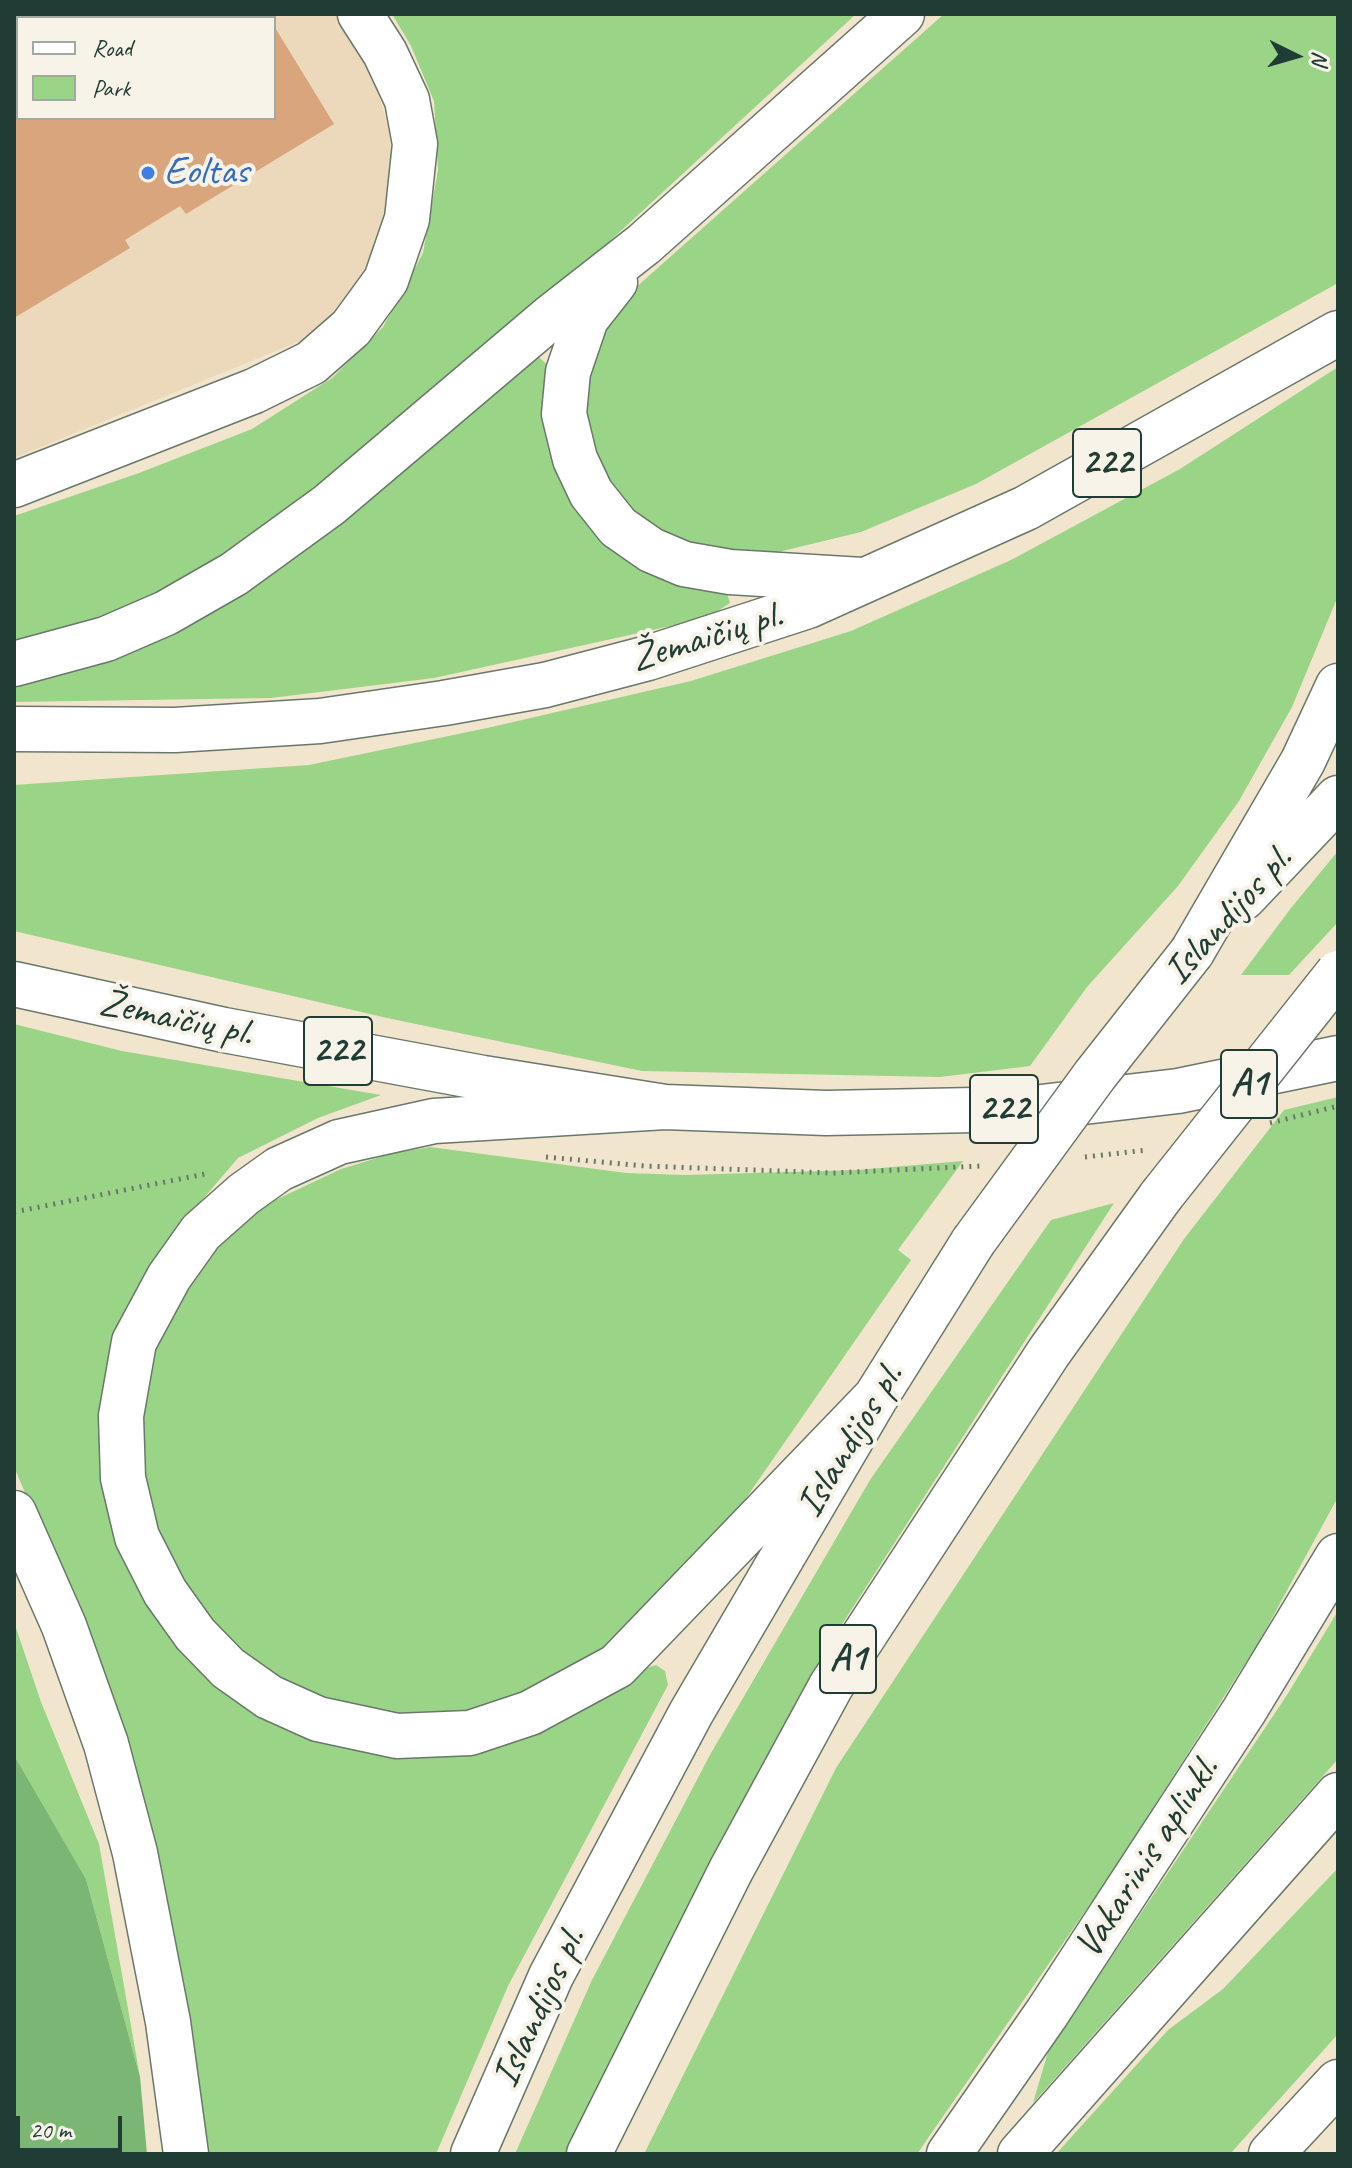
<!DOCTYPE html>
<meta charset="utf-8">
<style>
body{margin:0}
#map{position:relative;width:1352px;height:2168px;overflow:hidden;background:#f2e5cd;font-family:Caveat,sans-serif}
canvas{display:block}
.frame{position:absolute;inset:0;border:16px solid #1f3d34;pointer-events:none}
.legend{position:absolute;left:16px;top:16px;width:260px;height:104px;box-sizing:border-box;background:#f7f3e8;border:2px solid #a1aaa0;margin:0;padding:10px 14px;list-style:none;font-size:24px;color:#1f3d34}
.legend li{display:flex;align-items:center;gap:16px;height:40px}
.legend b{width:40px;border:2px solid #a1aaa0}
.north{position:absolute;left:1256px;top:16px;width:80px;height:80px;-webkit-text-stroke:6px #f7f3e8;paint-order:stroke;rotate:95deg;font-size:22px;font-weight:700;line-height:32px;text-align:center;color:#1f3d34}
.north::after{content:'';display:block;margin:auto;width:28px;height:36px;background:#1f3d34;clip-path:polygon(50% 0,100% 100%,50% 72%,0 100%)}
.scale{position:absolute;left:16px;top:2116px;width:106px;height:36px;box-sizing:border-box;border:4px solid #1f3d34;border-top:0;padding-left:10px;font-size:24px;line-height:28px;white-space:nowrap;color:#1f3d34;-webkit-text-stroke:6px #f7f3e8;paint-order:stroke}
</style>
<div id="map">
<canvas width="1352" height="2168"></canvas>
<div class="frame"></div>
<ul class="legend">
<li><b style="height:10px;background:#fff"></b>Road</li>
<li><b style="height:22px;background:#9ad487"></b>Park</li>
</ul>
<div class="north">N</div>
<div class="scale">20 m</div>
</div>
<script>
const g = document.querySelector('canvas').getContext('2d');
g.lineJoin = 'round';
function fillPath(path, color) { g.fillStyle = color; g.fill(path, 'evenodd'); }
const poly = rows => new Path2D(rows.map(r => 'M' + r).join(''));
function strokePath(path, color, width, dash) { g.strokeStyle = color; g.lineWidth = width; g.lineCap = dash ? 'butt' : 'round'; g.setLineDash(dash || []); g.stroke(path); }
function write(font, color, halo, rows, align = 'center') {
  g.font = font + ' Caveat,sans-serif'; g.lineWidth = 8; g.setLineDash([]); g.textBaseline = 'middle'; g.strokeStyle = halo; g.fillStyle = color; for (const [text, x, y, turn = 0] of rows) {
    g.save(); g.translate(x, y); g.rotate((+turn || 0) * Math.PI / 180); g.textAlign = isNaN(turn) ? turn : align; if (halo) g.strokeText(text, 0, 0); g.fillText(text, 0, 0); g.restore();
  }
}
const built = poly([
 [14,14,338,14,369,63,389,129,392,174,384,223,357,290,327,330,14,458],
 [18,18,274,18,274,118,18,118]
]);
const green = poly([
 [392,14,856,14,599,251,387,436,232,557,88,626,14,642,14,516,139,473,252,429,332,378,383,327,423,253,438,170,434,101,411,46],
 [944,14,1338,14,1338,283,976,484,861,532,774,553,716,553,668,542,628,513,595,468,580,412,587,359,616,305],
 [533,352,552,369,572,492,726,590,730,603,707,618,434,678,271,698,14,702,14,683,84,665],
 [1338,367,1338,596,1292,707,1239,801,1178,886,1087,987,1030,1066,940,1077,642,1071,387,1018,14,931,14,785,309,765,487,728,691,681,851,631,1011,560,1180,469],
 [1338,851,1338,922,1289,975,1241,975,1291,908],
 [14,1024,122,1051,381,1095,318,1118,238,1158,167,1241,117,1339,109,1411,210,1670,473,1749,558,1725,636,1671,656,1665,665,1671,668,1685,508,1986,436,2154,204,2154,80,1620,14,1467],
 [1338,1097,1338,1497,1260,1640,1111,1874,917,2154,644,2154,836,1768,1184,1239,1284,1110],
 [430,1147,626,1173,685,1175,857,1170,963,1161,898,1250,911,1260,744,1501,696,1561,632,1631,568,1675,510,1703,443,1720,384,1719,332,1705,279,1678,219,1636,178,1583,145,1506,136,1417,151,1346,182,1284,224,1234,269,1203,341,1169,390,1154],
 [1114,1203,826,1649,702,1879,566,2154,515,2154,592,1980,711,1753,870,1480,1051,1220],
 [1338,1611,1338,1759,1033,2103,1048,2052,1287,1695],
 [14,1622,41,1702,99,1844,140,2077,86,1879,14,1755],
 [1338,1868,1338,2034,1230,2154,1056,2154,1168,2030,1223,1989]
]);
const forest = poly([
 [14,1755,86,1879,140,2077,147,2154,14,2154]
]);
const building = poly([
 [14,14,267,14,269,18,18,18,18,118,274,118,274,26,334,124,186,214,180,206,125,240,130,248,14,318]
]);
const path = poly([
 [1270,1123,1338,1106],
 [546,1157,645,1166,833,1173,980,1166],
 [1085,1157,1147,1150],
 [14,1212,205,1174]
]);
const minor = poly([
 [14,485,254,391,311,363,351,328,386,280,407,219,415,144,407,100,385,53,360,14],
 [1271,2154,1338,2082]
]);
const highway = poly([
 [615,282,586,319,568,372,564,414,575,459,591,493,618,527,651,550,684,564,730,572,862,580],
 [14,664,106,639,166,613,234,574,329,505,552,316,644,244,902,14],
 [14,729,175,730,320,721,444,703,545,685,648,658,808,606,1026,508,1338,333],
 [1243,898,1338,798],
 [1192,952,1303,761,1338,686],
 [14,984,224,1030,483,1078,665,1107,826,1113,1024,1109,1178,1091,1338,1058],
 [665,1107,434,1121,339,1142,279,1169,244,1194,201,1232,169,1277,134,1342,121,1416,123,1478,137,1537,165,1592,195,1634,228,1668,269,1697,318,1719,397,1736,470,1733,530,1713,617,1666,876,1397],
 [14,1513,64,1626,106,1744,135,1853,168,2022,186,2154],
 [473,2154,551,1976,691,1713,876,1397,973,1242],
 [589,2154,731,1870,831,1686,1049,1352,1161,1196],
 [949,2154,1047,2013,1244,1711,1338,1556],
 [1020,2154,1338,1795]
]);
const highwayBridge = poly([
 [1161,1196,1338,973],
 [973,1242,1095,1075,1192,952]
]);
const markers = [
 [148,173,8,"#3f7fe0"]
];
const shields = [
 [1107,463,68],
 [338,1051,68],
 [1249,1084,56],
 [1004,1109,68],
 [848,1659,56]
];
const shieldNames = [
 ["222",1107,463],
 ["222",338,1051],
 ["A1",1249,1084],
 ["222",1004,1109],
 ["A1",848,1659]
];
const shopNames = [
 ["Eoltas",164,173]
];
const streetNames = [
 ["Žemaičių pl.",707,638,-17],
 ["Islandijos pl.",1229,916,-48],
 ["Žemaičių pl.",176,1019,12],
 ["Islandijos pl.",851,1441,-59],
 ["Vakarinis aplinkl.",1148,1858,-57],
 ["Islandijos pl.",540,2008,-65]
];
fillPath(built, '#ecd8ba');
fillPath(green, '#9ad487');
fillPath(forest, '#7bb674');
fillPath(building, '#d9a57d');
strokePath(minor, '#69786a', 47);
strokePath(highway, '#69786a', 47);
strokePath(path, '#69786a', 5, [2, 6]);
strokePath(minor, '#fff', 44);
strokePath(highway, '#fff', 44);
strokePath(highwayBridge, '#69786a', 47, []);
strokePath(highwayBridge, '#fff', 44);
for (const [x, y, r, color] of markers) { const dot = new Path2D(); dot.arc(x, y, r, 0, 2 * Math.PI); g.fillStyle = color; g.fill(dot); strokePath(dot, '#f7f3e8', 3); }
for (const [x, y, w] of shields) { const box = new Path2D(); box.roundRect(x - w / 2, y - 34, w, 68, 6); g.fillStyle = '#f7f3e8'; g.fill(box); strokePath(box, '#1f3d34', 2); }
write('bold 38px', '#1f3d34', null, shieldNames);
write('40px', '#366cbe', '#f7f3e8', shopNames, 'left');
write('40px', '#1f3d34', '#f7f3e8', streetNames);
</script>
